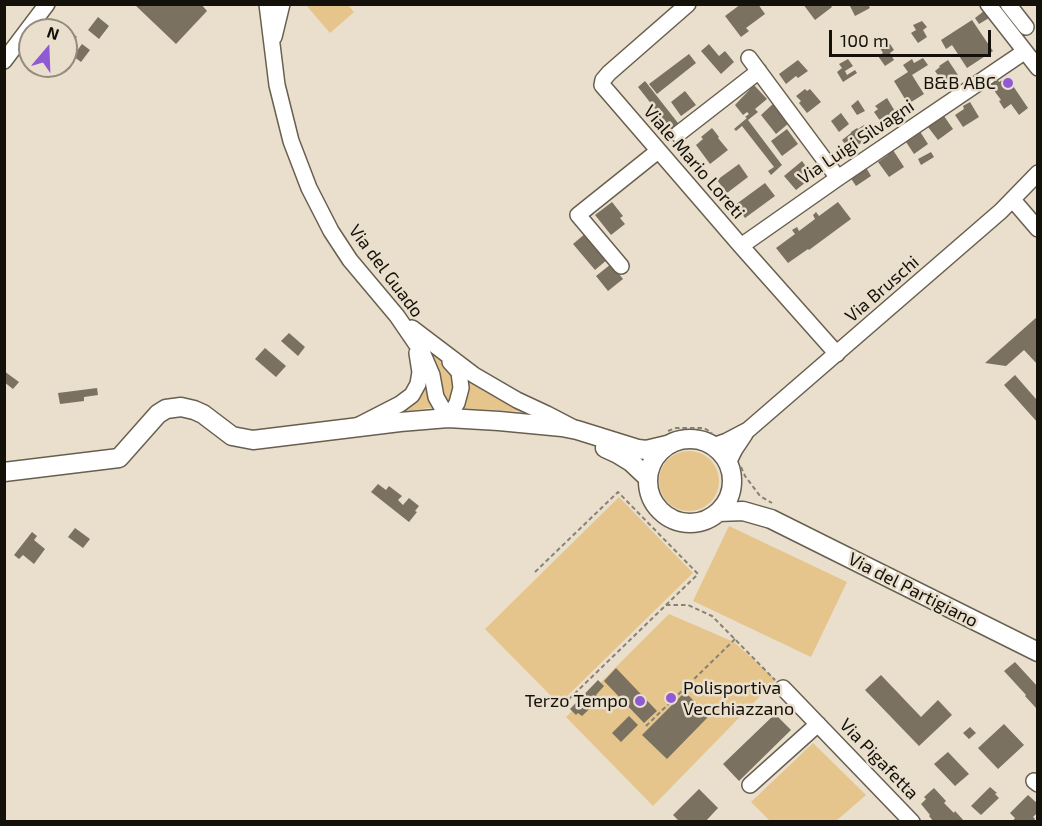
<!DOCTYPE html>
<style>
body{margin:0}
#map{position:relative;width:1042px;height:826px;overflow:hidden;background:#e9dfcc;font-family:"Exo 2",sans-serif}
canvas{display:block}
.frame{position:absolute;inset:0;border:6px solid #14100a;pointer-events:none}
.north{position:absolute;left:18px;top:18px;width:60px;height:60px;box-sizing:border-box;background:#e9dfcc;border:2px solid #948c7e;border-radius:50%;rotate:19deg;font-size:16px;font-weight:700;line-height:24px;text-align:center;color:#14100a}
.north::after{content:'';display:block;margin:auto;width:21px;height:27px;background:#8f5ad3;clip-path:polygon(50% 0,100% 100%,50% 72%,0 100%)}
.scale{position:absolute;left:829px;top:30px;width:162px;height:27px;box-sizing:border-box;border:3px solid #14100a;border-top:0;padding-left:8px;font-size:18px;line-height:21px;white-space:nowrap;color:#14100a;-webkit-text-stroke:4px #e9dfcc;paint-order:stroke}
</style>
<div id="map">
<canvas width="1042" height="826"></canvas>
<div class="frame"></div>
<div class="north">N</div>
<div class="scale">100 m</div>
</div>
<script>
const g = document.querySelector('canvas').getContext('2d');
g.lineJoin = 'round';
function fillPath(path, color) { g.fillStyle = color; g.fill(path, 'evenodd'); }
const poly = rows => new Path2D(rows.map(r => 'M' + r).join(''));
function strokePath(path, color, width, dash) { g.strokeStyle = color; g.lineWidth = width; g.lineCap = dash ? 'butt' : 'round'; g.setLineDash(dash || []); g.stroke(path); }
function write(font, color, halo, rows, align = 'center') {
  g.font = font + ' "Exo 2",sans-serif'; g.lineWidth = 5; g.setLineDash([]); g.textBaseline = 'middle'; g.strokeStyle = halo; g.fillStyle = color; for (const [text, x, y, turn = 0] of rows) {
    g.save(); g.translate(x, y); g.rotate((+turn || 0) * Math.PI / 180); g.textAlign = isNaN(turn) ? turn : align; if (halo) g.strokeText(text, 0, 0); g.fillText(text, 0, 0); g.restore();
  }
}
const green = poly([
 [306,5,348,5,354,12,330,33],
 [422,342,451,367,457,390,449,407,433,366],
 [426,370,437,407,397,412],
 [462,371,531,412,460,408],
 '659 481a30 30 0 1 1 60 0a30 30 0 1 1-60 0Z',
 [619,497,693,573,559,704,485,629],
 [729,526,847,582,811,657,693,601],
 [669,614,734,642,776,680,653,806,566,717],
 [813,743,866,795,836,821,770,821,751,802]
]);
const building = poly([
 [134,4,201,4,207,11,176,44],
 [741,4,758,4,765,14,746,28,749,31,741,37,725,16],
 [803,4,830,4,832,7,815,20],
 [849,4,868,4,870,8,855,16],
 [984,11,989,18,979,24,975,18],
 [98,17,109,26,99,39,88,30],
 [972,20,993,51,967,68,952,45,946,49,941,40],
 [922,21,927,27,923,30,927,37,918,43,911,33,916,30,913,25],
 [66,28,77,37,66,51],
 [82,44,90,50,81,62,73,56],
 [709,44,719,56,725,51,734,62,721,74,701,51],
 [890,44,894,50,890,53,894,60,885,66,878,56,883,53,880,48],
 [689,54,696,63,657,94,649,84],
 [923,58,928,65,912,75,924,94,908,104,894,81,908,72,903,65,912,59,914,63],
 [848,59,853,66,845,71,847,75,855,70,857,73,843,82,837,72,842,68,839,64],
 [798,60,808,71,798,78,796,76,786,84,779,74],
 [948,60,958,75,944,84,935,71,940,67,939,66],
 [1007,77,1028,108,1019,115,1011,104,1004,109,999,101,1001,100,990,85,998,80,999,82],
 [645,81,678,123,671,129,638,87],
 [754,85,767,99,755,109,758,112,748,120,782,165,771,175,768,171,774,167,742,126,736,131,734,129,747,118,745,117,749,114,747,112,743,115,735,105],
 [805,89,807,91,810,89,821,102,807,113,799,103,801,101,796,96],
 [685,91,696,105,681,116,671,102],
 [887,98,896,113,889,118,891,120,883,125,874,112,878,109,875,106],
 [858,100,865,111,857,115,851,106],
 [970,102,979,117,963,127,955,115,964,109,963,106],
 [774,103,789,123,776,134,761,115],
 [841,113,849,124,839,132,831,121],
 [944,116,953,129,938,140,928,127],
 [864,125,872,135,850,151,842,140,851,133,851,132,857,128,858,129],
 [712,128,719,137,718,138,728,150,710,164,696,145,703,139,701,137],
 [787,129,798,144,782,156,771,141],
 [919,130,928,144,914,154,906,142,914,137,912,135],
 [893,150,904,167,889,177,878,162,888,155,887,154],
 [931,152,934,157,921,165,918,159],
 [802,161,807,168,805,170,811,178,796,190,784,176],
 [739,164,748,177,727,193,717,180],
 [864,164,871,176,856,186,848,174],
 [765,183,775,196,745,218,735,205],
 [612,202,623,216,620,218,625,224,611,235,595,215],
 [838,202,851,219,809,250,808,249,788,263,776,248,795,234,792,230,797,227,799,231,815,219,813,215,816,212,819,216],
 [586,233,608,259,595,270,573,244],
 [611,264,623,279,608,291,596,276],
 [1038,316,1038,365,1024,350,1006,366,985,363],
 [289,333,305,347,298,356,281,341],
 [265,348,286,366,276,377,255,359],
 [4,371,19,382,13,389,4,382],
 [1015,375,1036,399,1038,397,1038,423,1004,385],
 [97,388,98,395,84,397,84,401,60,404,58,393],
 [378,484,386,490,389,486,402,496,398,500,403,505,409,498,419,506,415,511,417,512,409,522,371,492],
 [75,528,90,539,83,548,68,537],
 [32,532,37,536,34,540,45,549,34,564,23,555,19,559,14,555],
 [1015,662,1038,687,1038,706,1036,708,1025,696,1026,695,1004,671],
 [616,668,657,711,644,723,604,681],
 [881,675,921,717,938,700,952,715,919,746,865,690],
 [598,680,604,686,596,695,600,699,582,716,578,713,576,715,570,709],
 [685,692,709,716,667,759,642,735],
 [775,714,791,730,739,781,723,764],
 [629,716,638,725,621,742,612,733],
 [1004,724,1024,745,998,769,978,748],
 [970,727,976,733,969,739,963,733],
 [948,752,969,774,955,786,934,764],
 [990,787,997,793,995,794,999,798,981,815,971,806],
 [934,788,946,801,944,803,954,813,955,811,965,822,934,822,929,816,930,815,921,804,926,799,924,797],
 [699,789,718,808,705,822,680,822,673,815],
 [1028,795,1038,804,1038,812,1033,817,1035,819,1033,822,1012,822,1015,818,1010,813]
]);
const path = poly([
 [668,431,676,428,704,428,712,433],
 [741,467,745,476,760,496,772,503],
 [535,572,618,492,698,574,567,701],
 [666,605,688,605,712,616,775,680],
 [646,726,735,639]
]);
const minor = poly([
 [267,4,277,85,291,141,309,188,331,231,350,260,397,316,423,354,432,375,436,397,448,418],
 [688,4,609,73,603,80,602,85,741,246,837,354],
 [988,4,1038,68],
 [1008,4,1026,27],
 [274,37,282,4],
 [749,58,838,178],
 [4,61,47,4],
 [678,134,759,71],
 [1013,200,1038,229],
 [741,246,838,178,1024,52],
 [621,266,578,215,658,151],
 [412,328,474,375,517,400,547,414,572,427],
 [448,418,457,403,461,388,459,372,450,362],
 [359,425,400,404,412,395,418,384,420,372,417,353],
 [713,446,727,441,748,430,1001,211,1038,173],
 [728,463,735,449,745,434],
 [783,688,912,822],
 [1034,781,1038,784],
 [750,785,818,724]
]);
const major = poly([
 '648 481a42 42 0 1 1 84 0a42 42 0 1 1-84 0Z',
 [605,448,618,454,631,462,648,478],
 [4,472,119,458,158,414,166,409,181,407,194,410,203,414,232,436,253,440,400,422,448,418,499,421,562,427,577,430,638,449,646,450,667,445],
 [718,512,743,511,771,519,1038,652]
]);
const markers = [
 [1008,83,6,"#8f5ad3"],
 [671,698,6,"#8f5ad3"],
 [640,701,6,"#8f5ad3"]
];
const poiNames = [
 ["B&B ABC",996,83],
 ["Polisportiva",683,688,"left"],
 ["Vecchiazzano",683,709,"left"],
 ["Terzo Tempo",628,701]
];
const streetNames = [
 ["Via Luigi Silvagni",856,142,-34],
 ["Viale Mario Loreti",694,162,49],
 ["Via del Guado",386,271,53],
 ["Via Bruschi",882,289,-41],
 ["Via del Partigiano",913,590,27],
 ["Via Pigafetta",879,759,46]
];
fillPath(green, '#e5c58c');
fillPath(building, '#7a7160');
strokePath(minor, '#685f4f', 18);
strokePath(major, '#685f4f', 21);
strokePath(path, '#898174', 2, [4.5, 3]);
strokePath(minor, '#fff', 15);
strokePath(major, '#fff', 18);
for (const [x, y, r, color] of markers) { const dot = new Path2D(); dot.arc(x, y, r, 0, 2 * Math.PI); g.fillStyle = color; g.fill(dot); strokePath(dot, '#e9dfcc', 2); }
write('18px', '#14100a', '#e9dfcc', poiNames, 'right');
write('18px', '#14100a', '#e9dfcc', streetNames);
</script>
